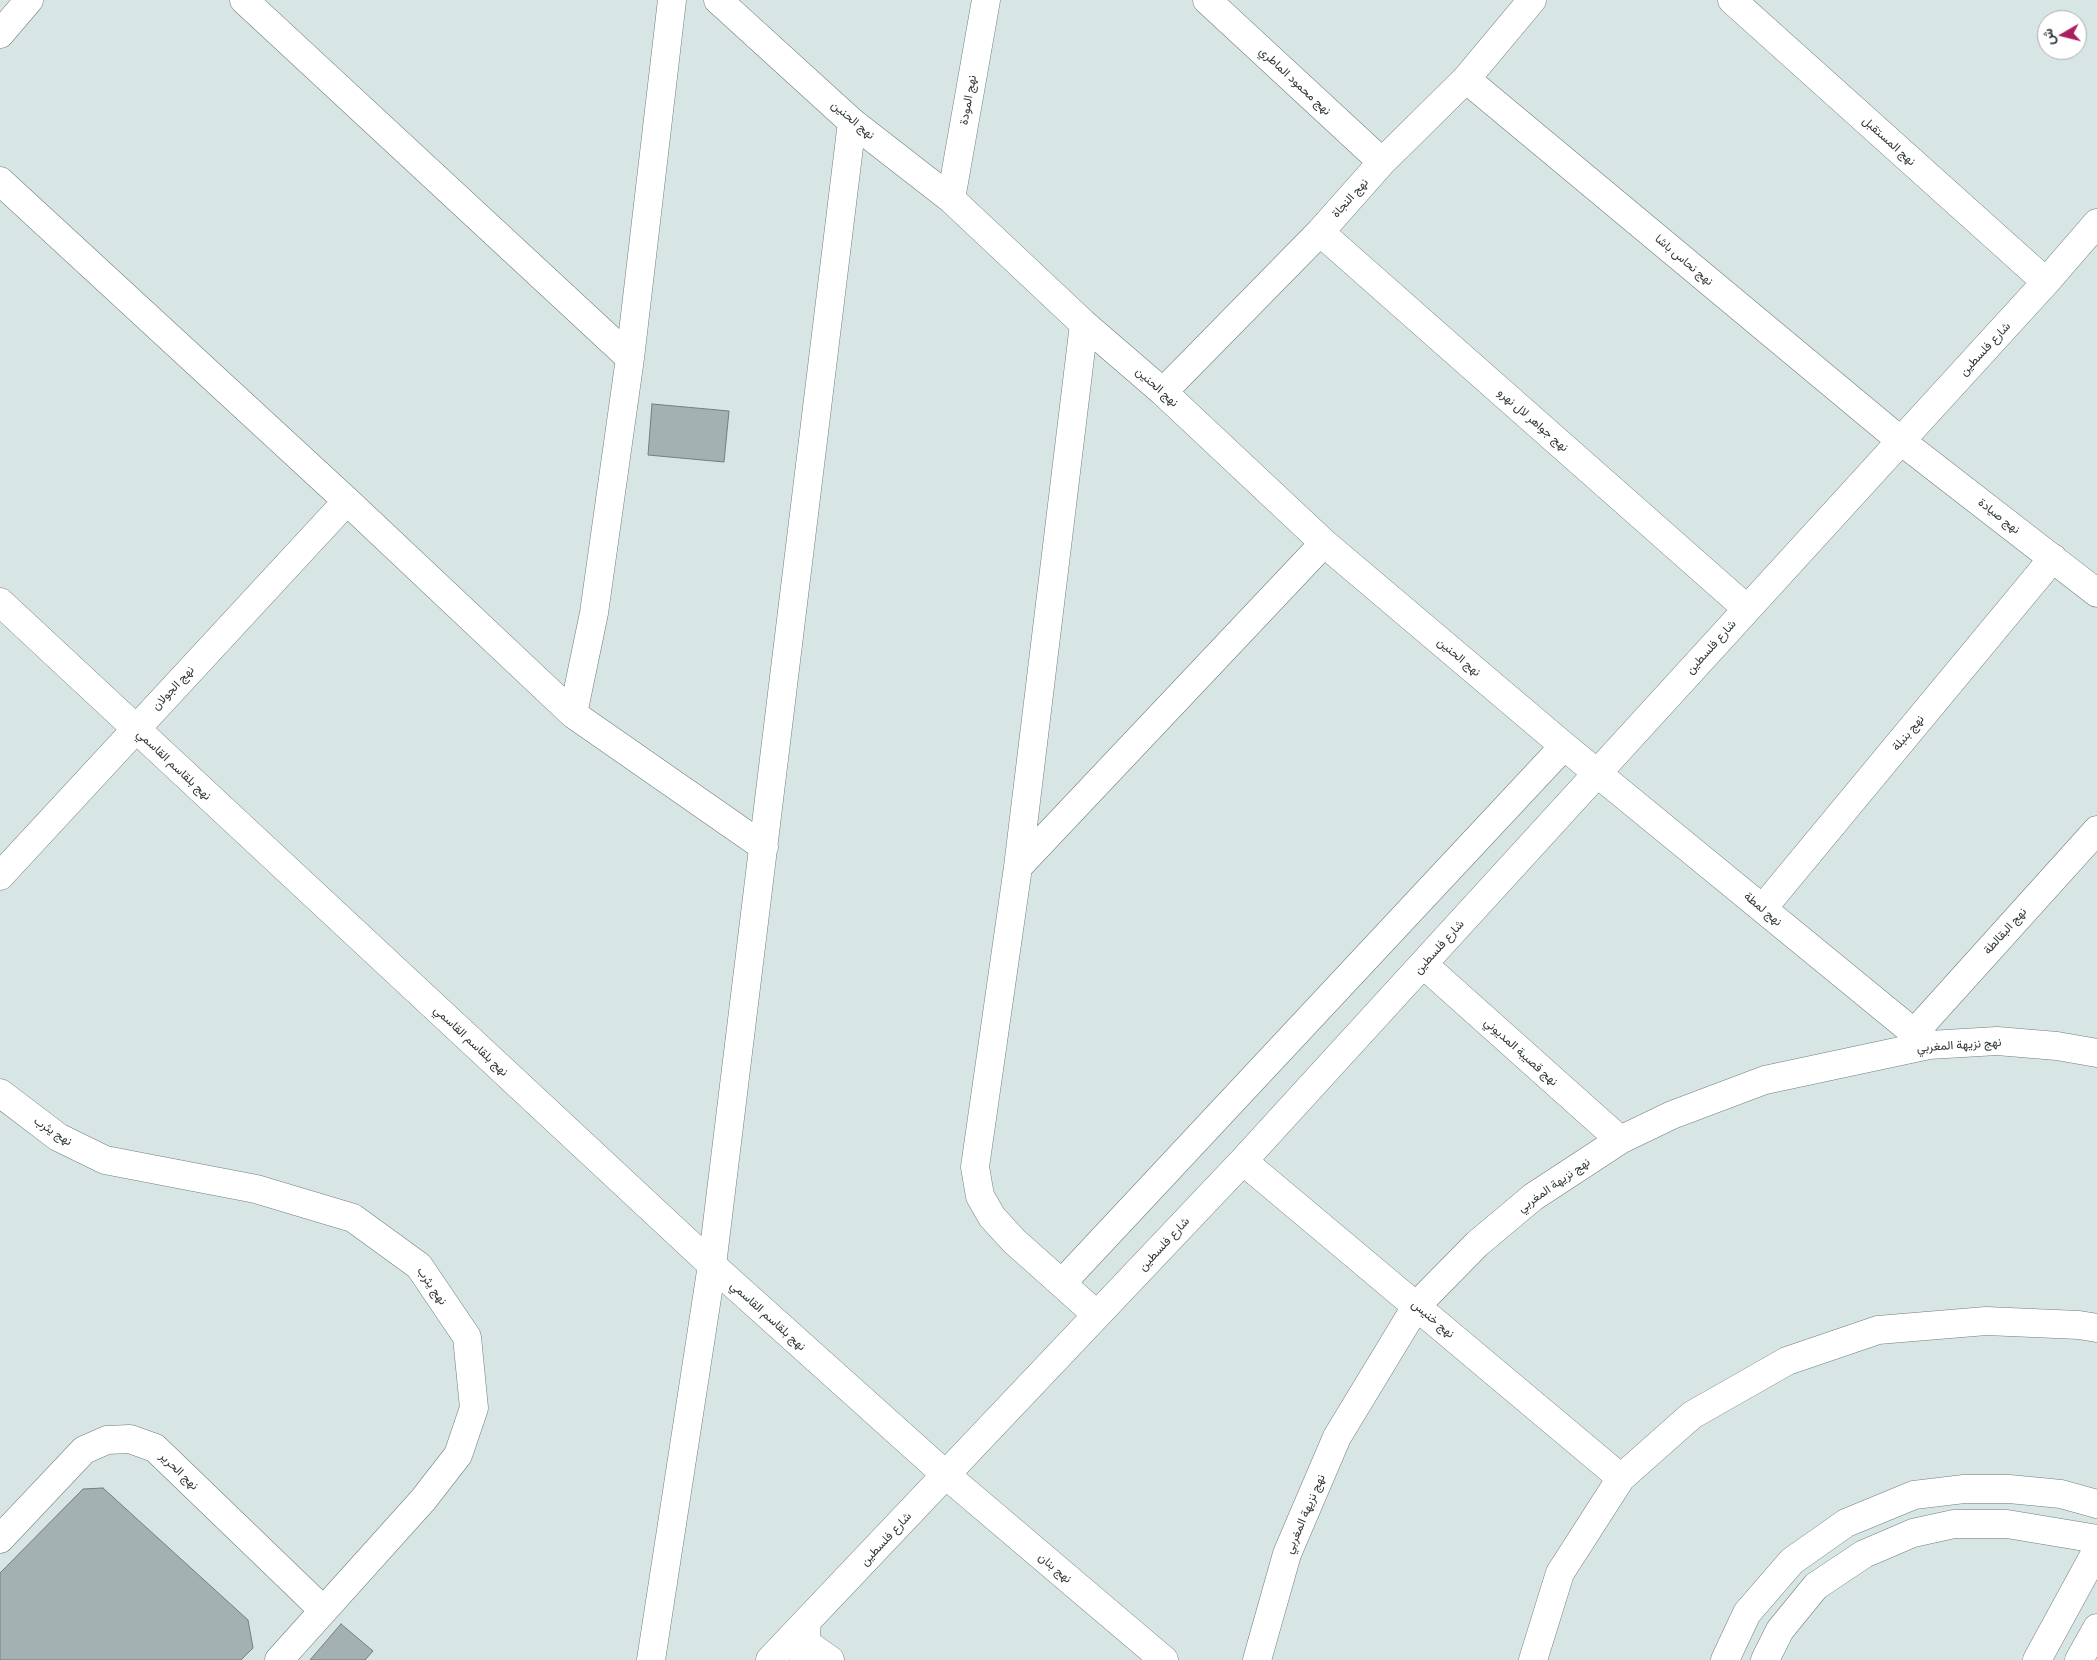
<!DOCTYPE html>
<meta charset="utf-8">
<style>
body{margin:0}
#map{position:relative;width:2097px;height:1660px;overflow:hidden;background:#d7e5e5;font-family:"Public Sans",Vazirmatn,sans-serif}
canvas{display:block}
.north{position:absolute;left:2037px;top:10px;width:50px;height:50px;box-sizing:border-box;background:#fff;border:1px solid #adafaf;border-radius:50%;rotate:262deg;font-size:14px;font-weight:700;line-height:20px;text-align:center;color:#313636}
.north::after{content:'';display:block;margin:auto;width:18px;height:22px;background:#ab1f60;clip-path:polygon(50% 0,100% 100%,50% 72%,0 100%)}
</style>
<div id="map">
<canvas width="2097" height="1660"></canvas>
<div class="north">ش</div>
</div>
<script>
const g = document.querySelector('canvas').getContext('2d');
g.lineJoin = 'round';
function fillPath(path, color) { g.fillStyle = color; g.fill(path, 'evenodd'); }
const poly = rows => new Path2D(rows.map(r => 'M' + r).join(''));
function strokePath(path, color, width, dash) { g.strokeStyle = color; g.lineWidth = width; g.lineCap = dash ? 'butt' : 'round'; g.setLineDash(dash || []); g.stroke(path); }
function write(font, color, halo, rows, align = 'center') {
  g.font = font + ' "Public Sans",Vazirmatn,sans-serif'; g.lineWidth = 5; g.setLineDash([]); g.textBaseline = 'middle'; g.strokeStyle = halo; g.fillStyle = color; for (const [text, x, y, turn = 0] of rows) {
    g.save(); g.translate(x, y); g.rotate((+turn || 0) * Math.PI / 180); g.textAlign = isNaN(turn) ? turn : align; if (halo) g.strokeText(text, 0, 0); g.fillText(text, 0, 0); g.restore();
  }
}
const building = poly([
 [652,404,729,411,724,462,648,455,652,404],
 [103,1488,248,1620,253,1648,241,1660,0,1660,0,1573,83,1489,103,1488],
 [341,1624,373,1651,365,1660,310,1660,341,1624]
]);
const minor = poly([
 [244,0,630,358],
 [718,0,852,122,951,199,1084,324,1163,392,1324,543,1564,746,1929,1045],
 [1207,0,1382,162],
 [1732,0,2046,282],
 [0,34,29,0],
 [1466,79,1901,441,2097,593],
 [0,181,347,501,573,714,764,847],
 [951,199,986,0],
 [1320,232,1746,608],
 [1084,324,1018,867,975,1167,980,1196,992,1217,1014,1241,1097,1315],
 [1163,392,1320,232,1382,162,1466,79,1532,0],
 [0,602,712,1265,946,1475,1164,1660],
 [573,714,594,613,630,358,672,0],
 [1018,867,1324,543],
 [0,876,347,501],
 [1763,908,2053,558],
 [1423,964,1620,1140],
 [1914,1033,2097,830],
 [0,1093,58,1137,105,1160,256,1189,353,1218,419,1266,467,1337,474,1408,458,1455,423,1500,279,1660],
 [1243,1161,1621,1478],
 [1062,1283,1564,746],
 [0,1539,84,1450,107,1440,130,1439,155,1448,323,1610],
 [806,1643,830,1660],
 [651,1660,712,1265,852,122],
 [770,1660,1243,1161,2046,282,2097,223],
 [804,1660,807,1622],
 [1257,1660,1287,1554,1337,1437,1417,1305,1477,1244,1533,1197,1620,1140,1672,1115,1765,1080,1929,1045,1997,1041,2057,1046,2097,1053],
 [1533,1660,1560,1573,1621,1478,1692,1415,1787,1361,1878,1330,1986,1321,2079,1325,2097,1328],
 [1725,1660,1747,1613,1792,1561,1846,1523,1914,1495,1964,1489,2009,1489,2061,1494,2097,1504],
 [1765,1660,1780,1630,1816,1586,1864,1554,1913,1533,1954,1524,2007,1524,2097,1539],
 [2037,1660,2097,1550],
 [2079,1660,2097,1628]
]);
const streetNames = [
 ["نهج محمود الماطري",1295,81,43],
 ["نهج المودة",968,100,-80],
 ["نهج الحنين",853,120,40],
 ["نهج المستقبل",1889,141,42],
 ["نهج النجاة",1350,198,-48],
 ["نهج نحاس باشا",1684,260,40],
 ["شارع فلسطين",1985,349,-47],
 ["نهج الحنين",1157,387,42],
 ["نهج جواهر لال نهرو",1533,420,41],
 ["نهج صيادة",1999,516,38],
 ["شارع فلسطين",1711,647,-48],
 ["نهج الحنين",1459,657,40],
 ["نهج الجولان",173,688,-47],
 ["نهج بنبلة",1908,733,-50],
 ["نهج بلقاسم القاسمي",174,765,43],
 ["نهج لمطة",1763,909,40],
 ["نهج البقالطة",2005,931,-48],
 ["شارع فلسطين",1439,947,-48],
 ["نهج بلقاسم القاسمي",471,1041,43],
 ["نهج نزيهة المغربي",1959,1045,-4],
 ["نهج قصيبة المديوني",1521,1052,42],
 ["نهج يثرب",53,1131,33],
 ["نهج نزيهة المغربي",1554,1185,-35],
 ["شارع فلسطين",1164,1244,-47],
 ["نهج يثرب",432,1286,55],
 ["نهج بلقاسم القاسمي",768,1316,42],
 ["نهج خنيس",1433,1319,40],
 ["نهج الحرير",179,1471,44],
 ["نهج نزيهة المغربي",1305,1514,-67],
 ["شارع فلسطين",886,1539,-47],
 ["نهج بنان",1055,1568,40]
];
fillPath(building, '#a4b1b2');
strokePath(building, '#727e7e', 1);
strokePath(minor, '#717d7e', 29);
strokePath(minor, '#fff', 28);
write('12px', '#313636', '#fff', streetNames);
</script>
